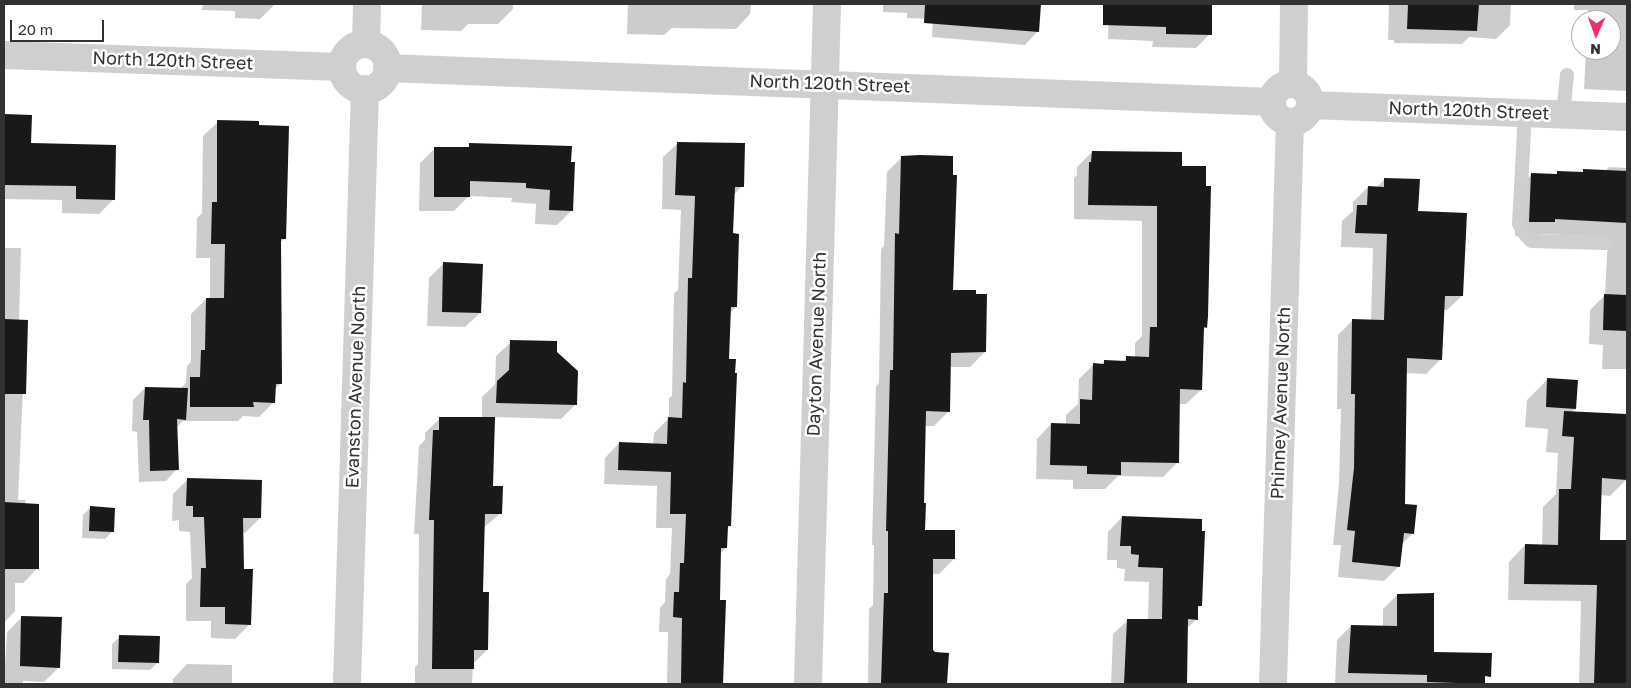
<!DOCTYPE html>
<style>
body{margin:0}
#map{position:relative;width:1631px;height:688px;overflow:hidden;background:#fff;font-family:"Golos Text",sans-serif}
canvas{display:block}
.frame{position:absolute;inset:0;border:5px solid #323232;pointer-events:none}
.north{position:absolute;left:1571px;top:10px;width:50px;height:50px;box-sizing:border-box;background:#fff;border:1px solid #adadad;border-radius:50%;rotate:182deg;font-size:14px;font-weight:700;line-height:20px;text-align:center;color:#323232}
.north::after{content:'';display:block;margin:auto;width:18px;height:22px;background:#ef2e68;clip-path:polygon(50% 0,100% 100%,50% 72%,0 100%)}
.scale{position:absolute;left:10px;top:20px;width:94px;height:22px;box-sizing:border-box;border:2px solid #323232;border-top:0;padding-left:6px;font-size:15px;line-height:18px;white-space:nowrap;color:#323232;-webkit-text-stroke:4px #fff;paint-order:stroke}
</style>
<div id="map">
<canvas width="1631" height="688"></canvas>
<div class="frame"></div>
<div class="north">N</div>
<div class="scale">20 m</div>
</div>
<script>
const g = document.querySelector('canvas').getContext('2d');
g.lineJoin = 'round';
function fillPath(path, color) { g.fillStyle = color; g.fill(path, 'evenodd'); }
const poly = rows => new Path2D(rows.map(r => 'M' + r).join(''));
function strokePath(path, color, width, dash) { g.strokeStyle = color; g.lineWidth = width; g.lineCap = dash ? 'butt' : 'round'; g.setLineDash(dash || []); g.stroke(path); }
function write(font, color, halo, rows, align = 'center') {
  g.font = font + ' "Golos Text",sans-serif'; g.lineWidth = 5; g.setLineDash([]); g.textBaseline = 'middle'; g.strokeStyle = halo; g.fillStyle = color; for (const [text, x, y, turn = 0] of rows) {
    g.save(); g.translate(x, y); g.rotate((+turn || 0) * Math.PI / 180); g.textAlign = isNaN(turn) ? turn : align; if (halo) g.strokeText(text, 0, 0); g.fillText(text, 0, 0); g.restore();
  }
}
const shadow = poly([
 [203,4,275,4,260,19,235,18,235,11,202,10],
 [422,4,513,4,513,9,498,24,468,24,461,31,421,30],
 [628,4,751,4,750,14,736,29,672,28,664,35,627,34],
 [883,4,1040,4,1038,31,1025,45,932,37,933,19,907,18,907,13,883,12],
 [1109,4,1212,4,1210,34,1196,48,1152,47,1153,41,1108,39],
 [1389,4,1511,4,1510,25,1496,39,1469,37,1462,44,1394,43,1394,40,1388,40],
 [1574,4,1627,4,1627,91,1584,89,1586,50,1611,50,1611,20,1587,20,1588,10,1574,10],
 [4,115,31,116,30,145,114,199,99,214,62,213,62,200,4,199],
 [218,122,285,238,280,243,280,384,275,389,274,402,259,417,243,416,238,421,183,421,176,428,177,469,166,481,139,482,137,432,132,431,133,400,145,388,180,389,186,383,187,366,191,362,191,314,206,299,210,299,210,258,196,258,197,218,202,213,203,136],
 [678,143,742,186,734,195,731,234,736,307,730,313,728,360,730,526,726,529,726,548,720,554,718,602,724,602,722,684,667,684,668,632,659,632,660,608,665,602,666,579,670,574,672,528,656,528,657,486,604,484,605,458,619,443,653,444,654,433,669,418,669,398,672,396,674,293,678,290,681,210,662,209,663,157],
 [470,145,570,163,572,210,557,225,535,224,536,204,511,202,512,198,469,196,454,211,419,211,420,163,434,149,466,149],
 [1092,152,1181,167,1206,327,1203,330,1201,390,1186,404,1178,404,1178,462,1163,477,1118,476,1105,489,1073,489,1073,480,1036,479,1037,439,1051,424,1066,425,1066,415,1078,404,1079,379,1093,365,1101,365,1104,361,1122,362,1127,357,1135,358,1135,343,1142,336,1142,221,1074,219,1074,178,1077,175,1077,167],
 [902,157,952,291,985,352,970,367,950,367,949,411,934,426,924,426,922,504,924,531,954,559,939,574,932,574,932,650,934,653,947,654,946,684,868,684,869,609,873,605,874,545,872,545,876,386,879,383,881,249,884,246,887,172],
 [1609,167,1627,168,1627,369,1602,369,1603,345,1589,344,1590,310,1605,295,1608,237,1542,234,1539,237,1515,236,1517,189,1532,174,1555,176,1558,173,1605,171],
 [1385,179,1417,213,1462,296,1447,310,1443,310,1441,359,1426,374,1406,373,1404,505,1413,533,1401,545,1399,566,1384,581,1338,577,1341,545,1333,545,1339,483,1341,409,1337,409,1338,335,1353,320,1371,321,1373,248,1341,247,1342,221,1353,211,1353,202,1368,187,1376,188],
 [4,248,21,248,19,321,26,321,18,500,25,500,38,568,23,583,15,583,15,611,4,623],
 [444,263,480,313,465,327,427,326,429,278],
 [511,342,556,352,576,404,561,419,493,417,492,487,500,514,483,528,482,593,487,650,473,664,472,684,415,684,415,667,418,664,419,534,414,534,419,446,425,440,425,433,440,418,482,418,482,397,495,384,496,356],
 [1548,379,1575,409,1571,413,1627,415,1627,479,1610,496,1600,495,1599,541,1627,549,1627,684,1579,684,1581,601,1508,600,1509,562,1525,545,1542,546,1543,507,1556,494,1558,453,1546,452,1548,429,1525,427,1527,400],
 [188,479,260,518,245,533,242,532,243,570,250,624,235,639,211,638,211,621,186,621,186,584,192,578,190,532,179,531,179,520,172,521,173,494],
 [90,508,112,532,105,539,82,538,83,515],
 [1122,517,1201,605,1197,609,1197,619,1186,629,1185,684,1111,684,1113,634,1128,620,1148,620,1149,582,1124,581,1125,569,1117,568,1117,560,1107,560,1108,532],
 [1397,595,1433,653,1484,683,1482,684,1335,684,1337,640,1351,626,1383,627,1383,609],
 [22,617,59,667,44,682,23,681,23,684,4,684,7,632],
 [120,637,158,662,150,670,112,669,112,644],
 [187,664,232,665,232,684,173,684,173,679]
]);
const building = poly([
 [925,4,1041,4,1039,32,924,23],
 [1103,4,1212,4,1212,35,1166,34,1166,27,1103,25],
 [1408,4,1479,4,1477,31,1407,29],
 [4,114,32,115,31,143,116,145,115,200,76,199,76,186,4,185],
 [217,120,259,121,259,125,289,126,286,239,281,239,282,384,276,384,275,403,253,402,254,407,190,407,190,377,200,377,201,350,205,350,206,298,224,298,225,244,211,244,212,202,217,202],
 [677,142,745,143,744,187,735,187,733,233,739,234,737,307,731,307,729,359,736,359,735,373,737,373,731,526,728,526,727,548,721,548,720,600,726,600,723,684,681,684,682,618,673,617,674,592,679,592,680,563,684,563,686,514,670,514,671,472,618,470,619,442,667,444,668,417,682,418,683,382,686,383,688,278,692,278,695,196,675,195],
 [469,143,572,146,571,162,575,162,573,211,549,210,550,190,526,188,526,183,470,181,470,197,434,197,434,147,469,147],
 [1092,151,1182,152,1182,166,1206,166,1206,186,1211,186,1208,316,1207,328,1204,327,1202,390,1180,389,1179,463,1121,462,1121,475,1087,474,1087,466,1050,465,1051,423,1080,424,1080,399,1092,400,1093,363,1104,364,1104,360,1126,361,1126,356,1149,357,1150,327,1157,327,1157,206,1088,205,1089,162,1091,162],
 [920,155,953,156,953,175,957,175,953,290,976,290,976,294,987,294,986,352,951,353,950,412,926,411,924,503,926,503,925,530,955,530,955,559,933,559,933,650,935,652,949,653,947,684,881,684,884,593,888,593,888,531,886,531,890,370,893,370,895,233,899,234,901,156],
 [1583,169,1627,171,1627,223,1555,219,1555,222,1529,222,1531,173,1557,174,1557,171,1583,172],
 [1384,178,1420,179,1418,211,1467,213,1463,296,1445,296,1442,360,1407,358,1405,504,1417,505,1414,534,1404,533,1400,567,1352,562,1355,531,1347,530,1354,468,1355,394,1351,394,1352,319,1384,320,1387,234,1355,233,1357,205,1367,205,1368,186,1384,187],
 [443,262,483,264,481,313,442,312],
 [1604,294,1627,295,1627,331,1603,330],
 [4,319,28,320,26,394,4,394],
 [510,340,557,341,557,352,578,371,577,405,496,403,497,381,509,370],
 [1547,378,1578,380,1576,409,1546,407],
 [145,387,188,388,186,420,177,419,179,470,150,471,149,420,143,420],
 [1564,411,1627,414,1627,480,1602,478,1600,540,1627,540,1627,684,1594,684,1597,585,1524,584,1525,544,1558,545,1559,489,1571,489,1574,437,1562,436],
 [439,417,495,417,493,486,503,486,502,514,485,514,483,592,489,592,488,650,474,650,474,669,432,669,434,520,429,520,433,430,439,430],
 [187,478,262,480,261,518,243,518,244,569,253,569,251,625,225,624,225,607,200,607,201,568,206,568,204,517,193,517,193,506,186,506],
 [4,502,39,504,39,569,4,569],
 [90,506,115,508,114,532,89,531],
 [1122,516,1202,519,1202,531,1205,531,1202,606,1198,606,1198,620,1188,619,1187,684,1124,684,1127,619,1162,619,1163,568,1138,567,1139,555,1131,554,1131,546,1120,546],
 [1434,593,1434,652,1492,653,1491,677,1485,676,1485,684,1427,682,1427,675,1348,673,1351,625,1397,626,1397,594],
 [21,616,62,617,60,668,20,666],
 [119,635,160,636,159,663,118,662]
]);
const service = poly([
 [1525,113,1519,224,1524,233,1531,241,1605,243],
 [1563,114,1567,75]
]);
const minor = poly([
 [366,43,367,4],
 '342 67a23 23 0 1 1 46 0a23 23 0 1 1-46 0Z',
 [4,55,341,67],
 [387,68,1272,102],
 [1293,83,1294,4],
 '1272 103a19 19 0 1 1 38 0a19 19 0 1 1-38 0Z',
 [1310,105,1627,117],
 [347,684,365,89],
 [1273,684,1290,122]
]);
const tertiary = poly([
 [808,684,827,4]
]);
const streetNames = [
 ["North 120th Street",173,61,2],
 ["North 120th Street",830,84,2],
 ["North 120th Street",1469,111,2],
 ["Dayton Avenue North",817,344,-88],
 ["Evanston Avenue North",356,387,-88],
 ["Phinney Avenue North",1281,403,-88]
];
fillPath(shadow, '#0003');
fillPath(building, '#191919');
strokePath(service, '#cfcfcf', 14);
strokePath(minor, '#cfcfcf', 28);
strokePath(tertiary, '#cfcfcf', 28);
write('18px', '#323232', '#fff', streetNames);
</script>
